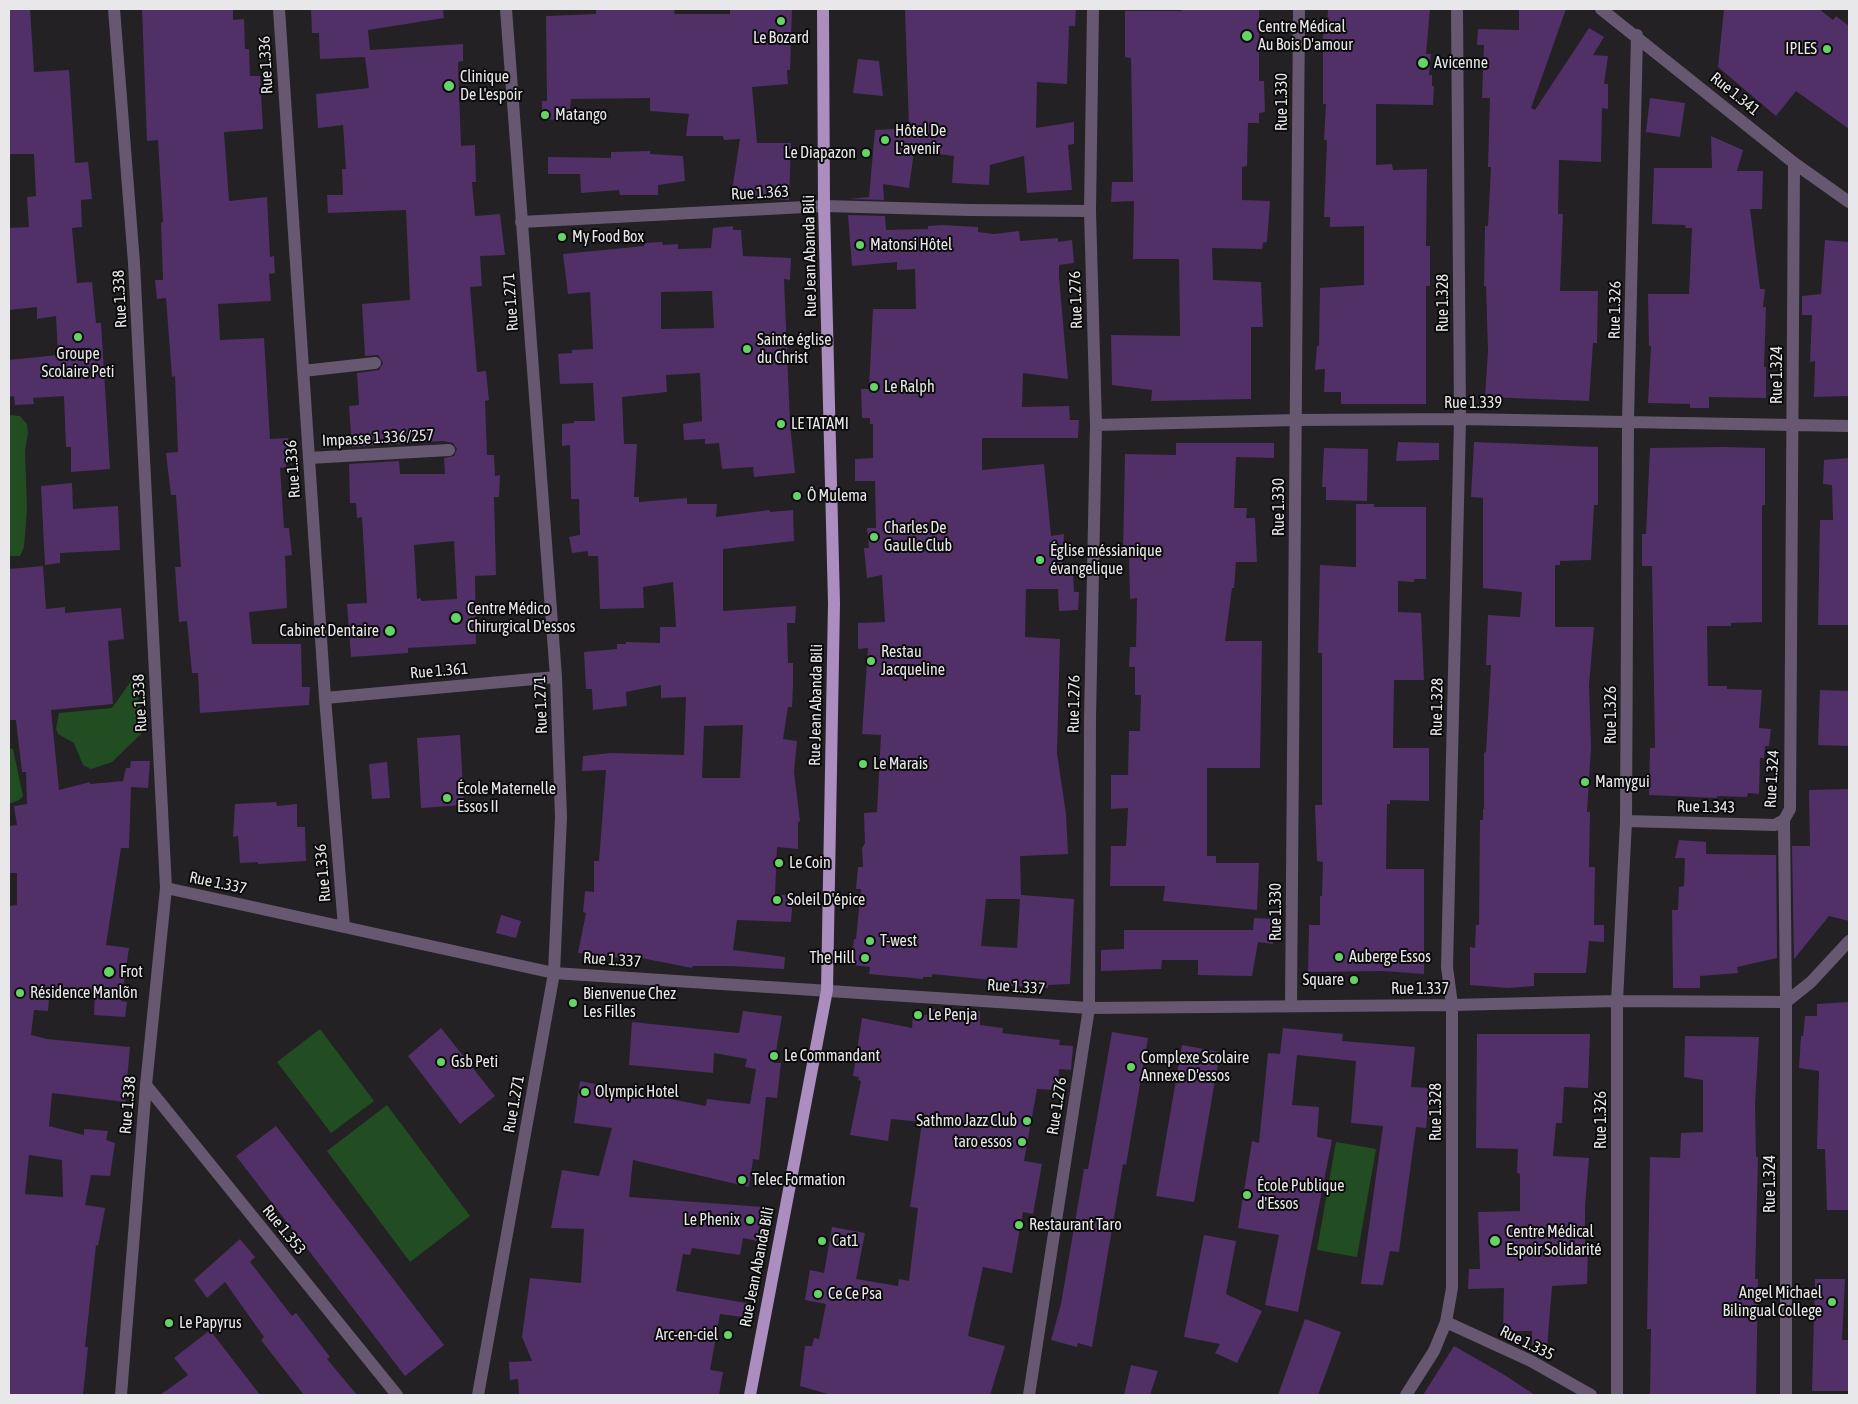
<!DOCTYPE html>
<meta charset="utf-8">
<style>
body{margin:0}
#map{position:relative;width:1858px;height:1404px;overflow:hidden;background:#232124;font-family:"Asap Condensed",sans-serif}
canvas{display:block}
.frame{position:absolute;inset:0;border:10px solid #e8e7e9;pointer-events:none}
</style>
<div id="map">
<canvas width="1858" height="1404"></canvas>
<div class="frame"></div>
</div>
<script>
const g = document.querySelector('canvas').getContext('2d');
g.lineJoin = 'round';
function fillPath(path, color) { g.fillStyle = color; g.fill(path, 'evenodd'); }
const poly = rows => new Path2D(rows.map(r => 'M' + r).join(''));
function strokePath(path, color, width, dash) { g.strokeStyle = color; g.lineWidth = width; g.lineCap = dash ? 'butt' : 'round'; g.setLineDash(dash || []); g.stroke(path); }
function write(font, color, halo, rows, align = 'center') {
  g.font = font + ' "Asap Condensed",sans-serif'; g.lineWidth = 4; g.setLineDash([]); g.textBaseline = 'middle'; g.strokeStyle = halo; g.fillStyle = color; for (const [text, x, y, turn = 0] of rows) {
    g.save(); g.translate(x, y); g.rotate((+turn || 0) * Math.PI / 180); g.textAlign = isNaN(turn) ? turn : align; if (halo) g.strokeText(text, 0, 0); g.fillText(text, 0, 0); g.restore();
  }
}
const green = poly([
 [9,415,20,416,27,424,28,433,25,451,27,509,24,547,20,556,9,556],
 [134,677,145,730,112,762,91,769,83,765,74,743,58,734,56,729,59,713,112,708],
 [9,748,13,749,23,796,19,800,9,804],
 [320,1029,374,1101,331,1133,277,1062],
 [387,1105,470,1216,410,1262,327,1151],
 [1336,1142,1376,1149,1357,1257,1317,1250]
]);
const building = poly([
 [9,9,30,9,34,72,69,70,75,163,88,162,92,199,81,200,82,227,72,228,77,283,92,282,96,323,101,323,110,469,71,472,71,447,66,447,64,396,33,398,34,404,15,405,14,396,9,397,9,360,58,355,56,316,37,319,37,307,9,310,9,228,29,227,27,197,36,196,34,154,9,154],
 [142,9,233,9,233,20,244,19,245,49,249,49,250,76,260,76,263,129,224,132,229,201,267,197,270,257,274,256,275,273,269,274,271,301,218,304,220,340,264,338,270,439,288,438,286,467,280,468,284,528,289,528,292,555,285,556,287,608,249,612,252,644,301,644,302,687,310,687,309,705,200,713,198,673,192,673,187,621,179,622,175,567,181,567,176,495,171,495,166,453,178,452,175,376,172,377,166,298,157,299,155,280,163,280,161,223,163,222,158,140,147,141],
 [311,9,443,9,444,18,368,30,370,50,463,44,463,61,458,62,461,146,475,145,476,182,472,182,475,216,500,214,505,255,480,256,482,286,470,287,477,372,486,371,489,400,485,401,487,455,494,455,495,476,500,475,499,497,494,497,496,575,475,576,476,644,408,648,408,653,351,657,347,604,367,603,362,517,357,518,356,503,350,503,349,464,399,461,400,474,445,474,444,458,454,456,457,449,453,443,443,441,352,447,349,406,359,405,357,373,379,370,383,363,378,355,365,356,362,304,410,300,406,210,328,213,327,195,343,195,342,169,346,169,343,125,318,128,316,94,369,88,365,57,320,59,319,33,312,33],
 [454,541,457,599,421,601,421,598,417,599,414,545],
 [596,9,675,9,674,14,730,14,730,9,792,9,790,70,787,70,788,84,752,87,757,143,791,143,789,200,731,197,740,139,724,140,723,136,686,136,689,114,650,111,650,98,571,99,569,119,542,120,542,101,547,101,546,16,596,14],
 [905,9,1076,9,1075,26,1069,26,1067,84,1037,82,1036,128,1074,122,1074,144,1068,145,1072,190,1027,193,1024,156,990,165,989,185,952,183,954,156,914,151,909,188,883,184,884,200,849,199,869,197,875,130,909,128],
 [1182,9,1259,9,1259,81,1264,81,1265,112,1259,113,1259,123,1248,123,1247,166,1242,167,1242,200,1270,201,1267,242,1263,243,1262,249,1212,248,1213,280,1261,282,1263,327,1251,327,1251,399,1151,401,1152,390,1112,385,1111,335,1180,336,1179,259,1133,259,1134,201,1111,202,1112,182,1133,182,1131,58,1125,57,1125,11,1182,11],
 [1328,9,1430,9,1426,54,1431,54,1429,75,1432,75,1432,86,1434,86,1433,105,1376,104,1376,165,1392,164,1393,170,1427,169,1426,246,1430,246,1430,286,1426,286,1426,404,1341,404,1341,392,1324,392,1325,369,1315,370,1317,346,1319,346,1320,288,1364,285,1364,226,1330,227,1330,217,1324,217,1327,140,1324,140,1326,104,1323,104,1323,36,1324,28,1327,27],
 [1519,9,1566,9,1531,108,1535,110,1589,28,1604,37,1593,55,1608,56,1604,84,1608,84,1608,109,1602,108,1601,162,1559,160,1558,214,1563,214,1560,291,1598,291,1597,343,1593,343,1589,401,1485,397,1488,351,1486,286,1484,286,1485,226,1488,226,1491,167,1488,167,1490,98,1482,98,1484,45,1477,45,1478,29,1519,30],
 [1724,9,1819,9,1833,20,1836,16,1849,26,1849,129,1796,91,1776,116,1718,67],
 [858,59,879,61,883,96,853,93],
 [1650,98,1685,103,1680,137,1646,132],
 [1711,136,1743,150,1737,171,1763,171,1762,209,1750,209,1760,289,1765,289,1763,307,1766,307,1764,367,1766,367,1766,398,1709,397,1709,408,1690,408,1690,404,1648,403,1651,346,1649,346,1648,294,1689,294,1692,228,1686,228,1685,225,1652,224,1654,168,1712,168],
 [650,151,650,154,683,156,685,181,658,185,658,195,620,195,619,190,581,193,580,174,548,174,548,157,611,158,611,152],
 [848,215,885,216,886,230,928,229,928,226,942,225,978,227,978,232,994,234,1019,231,1020,241,1058,238,1058,242,1072,240,1074,263,1059,265,1059,277,1068,379,1023,373,1022,407,1069,406,1070,420,1079,420,1078,438,982,438,982,470,1044,464,1051,536,1064,534,1062,571,1073,571,1074,592,1079,592,1078,610,1059,611,1058,589,1026,589,1025,637,1060,639,1057,753,1066,814,1068,854,1020,856,1021,895,1074,899,1070,984,1048,985,1048,988,990,985,991,980,932,974,932,977,923,977,923,979,869,974,870,967,853,965,855,956,852,956,854,939,856,939,861,889,856,889,858,867,863,867,862,848,865,843,864,813,877,812,881,735,862,734,868,648,858,649,858,623,885,622,882,575,867,578,864,548,869,548,867,528,876,528,875,481,855,481,855,459,873,458,873,424,870,424,870,418,862,418,861,389,869,389,873,309,916,309,915,269,897,270,897,262,852,266],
 [986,899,1020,899,1017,948,981,946],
 [733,226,733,230,741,230,743,256,791,258,790,280,784,279,790,424,795,473,754,477,753,467,722,469,719,443,705,444,705,439,684,440,683,424,702,421,700,373,666,375,667,392,622,397,624,444,637,444,634,497,639,497,639,502,687,498,687,504,717,504,716,517,770,510,770,512,793,510,794,541,723,549,723,611,796,606,795,623,787,623,788,663,793,663,793,686,792,707,788,707,783,739,797,741,794,772,800,821,798,822,798,849,777,847,775,895,793,895,791,922,737,920,733,950,785,957,784,969,731,966,692,966,692,968,621,954,620,958,578,953,586,913,583,912,585,891,594,892,594,861,599,861,606,770,582,771,583,756,611,753,684,755,686,697,661,698,661,685,626,692,627,706,593,710,592,689,586,689,584,652,617,649,617,644,626,644,626,642,660,643,660,627,676,627,673,582,643,587,644,608,600,609,598,556,588,556,588,551,572,553,569,537,580,535,579,499,571,499,570,445,562,446,562,424,574,423,574,421,595,421,593,383,560,384,558,354,572,353,572,350,593,349,590,292,568,294,563,254,644,246,645,243,662,242,663,245,678,244,678,249,711,248,713,228],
 [712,291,714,328,661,329,661,292],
 [743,725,740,778,702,778,704,726],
 [1825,240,1849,242,1849,396,1814,397,1815,361,1810,362,1812,315,1802,315,1802,296,1821,294],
 [1398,442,1439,443,1439,460,1396,461],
 [1474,442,1598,447,1598,505,1594,505,1591,560,1560,561,1560,565,1555,565,1555,627,1594,627,1589,685,1591,747,1587,812,1590,812,1589,867,1595,867,1594,925,1604,925,1604,942,1589,941,1586,973,1534,973,1534,986,1508,988,1470,985,1470,947,1475,948,1476,925,1479,925,1480,820,1483,820,1483,809,1484,809,1484,753,1486,752,1491,665,1486,665,1488,615,1520,617,1522,592,1483,588,1483,498,1471,497],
 [1176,443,1274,443,1274,458,1236,457,1234,508,1247,508,1246,518,1255,518,1257,562,1236,562,1234,588,1232,588,1225,641,1262,641,1260,768,1207,768,1207,856,1216,856,1216,863,1259,863,1257,910,1163,901,1165,886,1110,886,1111,846,1126,846,1128,808,1111,809,1111,775,1128,775,1129,731,1140,731,1141,695,1135,695,1135,667,1129,667,1130,647,1136,647,1137,598,1130,599,1129,554,1123,554,1125,454,1176,455],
 [1723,447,1765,448,1765,505,1762,505,1762,622,1731,623,1731,626,1707,626,1708,686,1727,686,1727,689,1762,690,1759,728,1771,729,1769,746,1765,746,1764,758,1760,758,1759,794,1748,793,1747,797,1717,796,1717,798,1649,795,1650,748,1655,748,1652,566,1642,566,1642,534,1646,534,1650,448],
 [1324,448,1368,449,1367,501,1326,500,1326,487,1322,487],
 [1849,458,1849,625,1818,625,1820,520,1833,520,1832,485,1823,484,1824,460],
 [72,483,73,509,118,506,120,550,60,553,60,563,45,565,41,486],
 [1356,504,1374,504,1374,507,1426,507,1426,579,1414,579,1414,582,1398,581,1398,612,1421,613,1424,680,1394,680,1393,748,1429,748,1429,801,1390,800,1390,804,1387,804,1386,869,1424,869,1424,974,1383,971,1308,972,1309,925,1320,925,1320,896,1322,896,1323,862,1317,861,1315,805,1322,805,1322,653,1318,653,1320,565,1356,567],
 [43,566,46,609,65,607,65,613,121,608,124,639,108,641,113,704,51,710,59,790,90,782,90,784,123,781,126,768,130,768,131,761,150,761,148,788,131,787,129,848,121,848,106,945,129,948,121,1001,127,1002,125,1017,94,1015,95,993,50,987,48,1011,34,1010,31,1035,47,1039,130,1047,125,1102,52,1093,49,1126,84,1135,84,1129,108,1131,106,1140,115,1143,110,1176,91,1175,85,1205,105,1208,98,1246,96,1245,85,1347,88,1347,83,1395,9,1394,9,906,17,905,17,873,9,873,9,826,17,825,14,806,27,804,26,772,22,772,16,720,9,720,9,569],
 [29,1155,62,1160,63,1197,25,1194],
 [1820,690,1849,691,1849,746,1818,745],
 [460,735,464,805,421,808,417,738],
 [387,762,390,798,372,799,369,764],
 [1849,789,1849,921,1829,916,1794,959,1792,846,1810,846,1809,790],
 [276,802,277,806,297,804,297,827,305,827,306,861,258,864,258,862,240,863,238,836,233,837,235,804],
 [1679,840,1706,842,1706,854,1776,855,1776,845,1777,958,1737,967,1738,973,1700,976,1700,988,1673,988,1672,910,1678,910,1679,887,1684,886,1685,858,1675,858],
 [501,915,521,921,516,938,496,933],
 [1254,918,1273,919,1273,944,1258,942,1252,976,1198,975,1198,960,1162,960,1161,969,1101,971,1101,950,1124,949,1124,930,1253,930],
 [1849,1002,1849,1210,1827,1210,1825,1149,1817,1149,1819,1071,1799,1068,1801,1036,1803,1036,1805,1016,1817,1016,1817,1004],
 [929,1009,980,1011,980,1025,1003,1028,1002,1033,1060,1040,1059,1045,1073,1046,1071,1070,1059,1069,1058,1090,1037,1089,1024,1161,1042,1164,1033,1214,1023,1212,1012,1273,983,1267,968,1336,1005,1346,990,1395,831,1395,800,1386,805,1346,812,1346,814,1338,819,1339,826,1304,805,1300,810,1270,824,1273,832,1227,865,1233,856,1279,898,1286,899,1279,909,1281,918,1208,910,1207,922,1122,891,1119,888,1141,850,1135,861,1081,858,1080,859,1077,853,1076,862,1018,912,1028,913,1014,929,1015],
 [743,1011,782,1016,774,1063,781,1063,777,1098,766,1097,759,1160,753,1159,749,1187,633,1160,629,1197,763,1207,757,1241,743,1238,740,1255,692,1248,690,1255,683,1254,676,1291,752,1304,750,1318,720,1314,710,1370,723,1372,719,1395,519,1395,518,1379,510,1380,509,1362,532,1361,522,1337,530,1278,581,1283,584,1229,551,1228,562,1170,599,1176,612,1128,574,1123,580,1081,706,1106,707,1099,750,1104,756,1069,745,1067,747,1059,714,1053,713,1073,629,1065,632,1022,739,1033],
 [441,1028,495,1096,460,1124,408,1056],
 [1283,1028,1343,1034,1342,1041,1415,1047,1411,1087,1430,1088,1426,1128,1416,1127,1399,1252,1390,1251,1383,1285,1361,1284,1383,1126,1351,1123,1356,1061,1297,1055,1292,1105,1319,1107,1317,1137,1332,1140,1298,1312,1265,1305,1279,1235,1238,1228,1252,1141,1259,1143,1268,1053,1280,1054],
 [1112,1032,1148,1038,1126,1165,1123,1164,1092,1347,1078,1343,1077,1347,1051,1340,1061,1304,1084,1169,1088,1169],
 [1477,1034,1590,1034,1588,1088,1564,1087,1562,1123,1556,1123,1553,1156,1589,1158,1585,1206,1585,1250,1588,1250,1587,1284,1552,1286,1547,1348,1532,1345,1532,1331,1503,1331,1504,1288,1468,1289,1469,1269,1480,1269,1478,1212,1520,1211,1520,1174,1517,1173,1518,1149,1476,1148],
 [1685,1036,1759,1037,1755,1104,1756,1157,1758,1157,1755,1279,1758,1279,1756,1395,1650,1395,1651,1329,1647,1329,1650,1157,1680,1158,1681,1133,1703,1132,1703,1080,1684,1077],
 [1182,1045,1220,1052,1194,1202,1156,1196],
 [276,1126,444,1345,405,1376,236,1156],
 [1204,1235,1236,1241,1226,1294,1262,1311,1237,1363,1215,1353,1220,1344,1184,1337],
 [240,1239,255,1257,250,1262,292,1316,296,1313,330,1357,327,1359,357,1395,304,1395,261,1340,264,1337,225,1282,207,1298,194,1280],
 [1815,1279,1845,1279,1842,1340,1849,1340,1849,1391,1812,1391],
 [1305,1319,1341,1332,1318,1395,1278,1395],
 [210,1330,260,1395,160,1395,188,1375,174,1358],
 [1454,1346,1503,1374,1535,1395,1423,1395],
 [1131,1365,1158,1371,1150,1395,1124,1395]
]);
const minor = poly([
 [114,9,134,263,166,888,146,1085,121,1395],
 [279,9,325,698,344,927],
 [1601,9,1794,163,1849,202],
 [521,222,824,206,969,210,1090,211],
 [303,371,375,363],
 [1096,425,1296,420,1460,419,1849,426],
 [309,458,449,450],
 [325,698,556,677],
 [1626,821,1775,825,1784,820],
 [166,888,554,973,1089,1008,1452,1005,1617,1001,1786,1002,1811,982,1849,941],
 [1291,1005,1299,9],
 [146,1085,397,1395],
 [1446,1322,1531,1361,1591,1395],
 [478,1395,554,973,561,817,556,677,506,9],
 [1029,1395,1089,1008,1090,718,1096,425,1090,211,1093,9],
 [1406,1395,1434,1351,1446,1322,1452,1288,1452,1005,1447,967,1460,419,1457,9],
 [1617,1395,1617,1001,1626,821,1628,421,1637,35],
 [1786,1395,1786,1002,1784,820,1790,809,1794,163]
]);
const major = poly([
 [750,1395,827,990,834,603,824,206,823,9]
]);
const markers = [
 [781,21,5,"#64d467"],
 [1247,36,6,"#64d467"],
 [1827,49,5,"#64d467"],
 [1423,63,6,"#64d467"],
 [449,86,6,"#64d467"],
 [545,115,5,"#64d467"],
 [885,140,5,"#64d467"],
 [866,153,5,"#64d467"],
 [562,237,5,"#64d467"],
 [860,245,5,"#64d467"],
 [78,337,5,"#64d467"],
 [747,349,5,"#64d467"],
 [874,387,5,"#64d467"],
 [781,424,5,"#64d467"],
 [797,496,5,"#64d467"],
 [874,537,5,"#64d467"],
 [1040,560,5,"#64d467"],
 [456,618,6,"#64d467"],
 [390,631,6,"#64d467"],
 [871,661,5,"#64d467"],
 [863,764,5,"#64d467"],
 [1585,782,5,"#64d467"],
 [447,798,5,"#64d467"],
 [779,863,5,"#64d467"],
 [777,900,5,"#64d467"],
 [870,941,5,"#64d467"],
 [1339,957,5,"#64d467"],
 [865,958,5,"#64d467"],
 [109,972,6,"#64d467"],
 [1354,980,5,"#64d467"],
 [20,993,5,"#64d467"],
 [573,1003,5,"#64d467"],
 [918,1015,5,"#64d467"],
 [774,1056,5,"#64d467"],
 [441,1062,5,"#64d467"],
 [1131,1067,5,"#64d467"],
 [585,1092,5,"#64d467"],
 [1027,1121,5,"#64d467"],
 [1022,1142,5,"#64d467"],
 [742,1180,5,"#64d467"],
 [1247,1195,5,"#64d467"],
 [750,1220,5,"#64d467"],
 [1019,1225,5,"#64d467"],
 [822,1241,5,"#64d467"],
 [1495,1241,6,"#64d467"],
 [818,1294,5,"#64d467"],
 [1832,1302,5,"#64d467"],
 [169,1323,5,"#64d467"],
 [728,1335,5,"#64d467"]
];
const poiNames = [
 ["Centre Médical",1258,27],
 ["Au Bois D'amour",1258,45],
 ["Le Bozard",781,38,"center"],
 ["IPLES",1817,49,"right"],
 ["Avicenne",1434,63],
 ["Clinique",460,77],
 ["De L'espoir",460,95],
 ["Matango",555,115],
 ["Hôtel De",895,131],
 ["L'avenir",895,149],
 ["Le Diapazon",856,153,"right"],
 ["My Food Box",572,237],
 ["Matonsi Hôtel",870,245],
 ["Sainte église",757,340],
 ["du Christ",757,358],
 ["Groupe",78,354,"center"],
 ["Scolaire Peti",78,372,"center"],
 ["Le Ralph",884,387],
 ["LE TATAMI",791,424],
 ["Ô Mulema",807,496],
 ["Charles De",884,528],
 ["Gaulle Club",884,546],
 ["Église méssianique",1050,551],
 ["évangelique",1050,569],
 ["Centre Médico",467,609],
 ["Chirurgical D'essos",467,627],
 ["Cabinet Dentaire",379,631,"right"],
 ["Restau",881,652],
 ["Jacqueline",881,670],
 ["Le Marais",873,764],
 ["Mamygui",1595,782],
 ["École Maternelle",457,789],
 ["Essos II",457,807],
 ["Le Coin",789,863],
 ["Soleil D'épice",787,900],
 ["T-west",880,941],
 ["Auberge Essos",1349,957],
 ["The Hill",855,958,"right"],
 ["Frot",120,972],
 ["Square",1344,980,"right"],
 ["Résidence Manlõn",30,993],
 ["Bienvenue Chez",583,994],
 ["Les Filles",583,1012],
 ["Le Penja",928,1015],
 ["Le Commandant",784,1056],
 ["Complexe Scolaire",1141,1058],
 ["Annexe D'essos",1141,1076],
 ["Gsb Peti",451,1062],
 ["Olympic Hotel",595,1092],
 ["Sathmo Jazz Club",1017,1121,"right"],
 ["taro essos",1012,1142,"right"],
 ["Telec Formation",752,1180],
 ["École Publique",1257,1186],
 ["d'Essos",1257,1204],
 ["Le Phenix",740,1220,"right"],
 ["Restaurant Taro",1029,1225],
 ["Centre Médical",1506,1232],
 ["Espoir Solidarité",1506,1250],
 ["Cat1",832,1241],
 ["Angel Michael",1822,1293,"right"],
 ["Bilingual College",1822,1311,"right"],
 ["Ce Ce Psa",828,1294],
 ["Le Papyrus",179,1323],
 ["Arc-en-ciel",718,1335,"right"]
];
const streetNames = [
 ["Rue 1.336",266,65,-93],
 ["Rue 1.341",1735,94,39],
 ["Rue 1.330",1282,102,-90],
 ["Rue 1.363",760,193,-3],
 ["Rue Jean Abanda Bili",810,256,-91],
 ["Rue 1.338",120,299,-93],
 ["Rue 1.276",1076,300,-92],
 ["Rue 1.271",511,302,-94],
 ["Rue 1.328",1443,303,-90],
 ["Rue 1.326",1615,310,-89],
 ["Rue 1.324",1777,375,-90],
 ["Rue 1.339",1473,403],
 ["Impasse 1.336/257",378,438,-3],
 ["Rue 1.336",293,469,-94],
 ["Rue 1.330",1279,507,-90],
 ["Rue 1.361",439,671,-5],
 ["Rue 1.338",140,703,-93],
 ["Rue 1.276",1074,704,-89],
 ["Rue 1.271",541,705,-92],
 ["Rue Jean Abanda Bili",816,705,-89],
 ["Rue 1.328",1437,707,-89],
 ["Rue 1.326",1611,715,-90],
 ["Rue 1.324",1772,779,-87],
 ["Rue 1.343",1706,807,1],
 ["Rue 1.336",323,873,-95],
 ["Rue 1.337",218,883,12],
 ["Rue 1.330",1276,912,-90],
 ["Rue 1.337",612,960,4],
 ["Rue 1.337",1016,987,4],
 ["Rue 1.337",1420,989],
 ["Rue 1.271",514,1104,-80],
 ["Rue 1.338",128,1105,-85],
 ["Rue 1.276",1057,1106,-81],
 ["Rue 1.328",1436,1112,-90],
 ["Rue 1.326",1601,1120,-90],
 ["Rue 1.324",1770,1184,-90],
 ["Rue 1.353",284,1230,51],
 ["Rue Jean Abanda Bili",757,1267,-79],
 ["Rue 1.335",1527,1343,26]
];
fillPath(green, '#224d23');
fillPath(building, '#503066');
strokePath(minor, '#665871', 12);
strokePath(major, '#ab8dc0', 12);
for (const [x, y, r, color] of markers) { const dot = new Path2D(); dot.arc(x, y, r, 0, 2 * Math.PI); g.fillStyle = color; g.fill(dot); strokePath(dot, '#0c0b0c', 2); }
write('16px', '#e8e7e9', '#0c0b0c', poiNames, 'left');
write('16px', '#e8e7e9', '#0c0b0c', streetNames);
</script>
